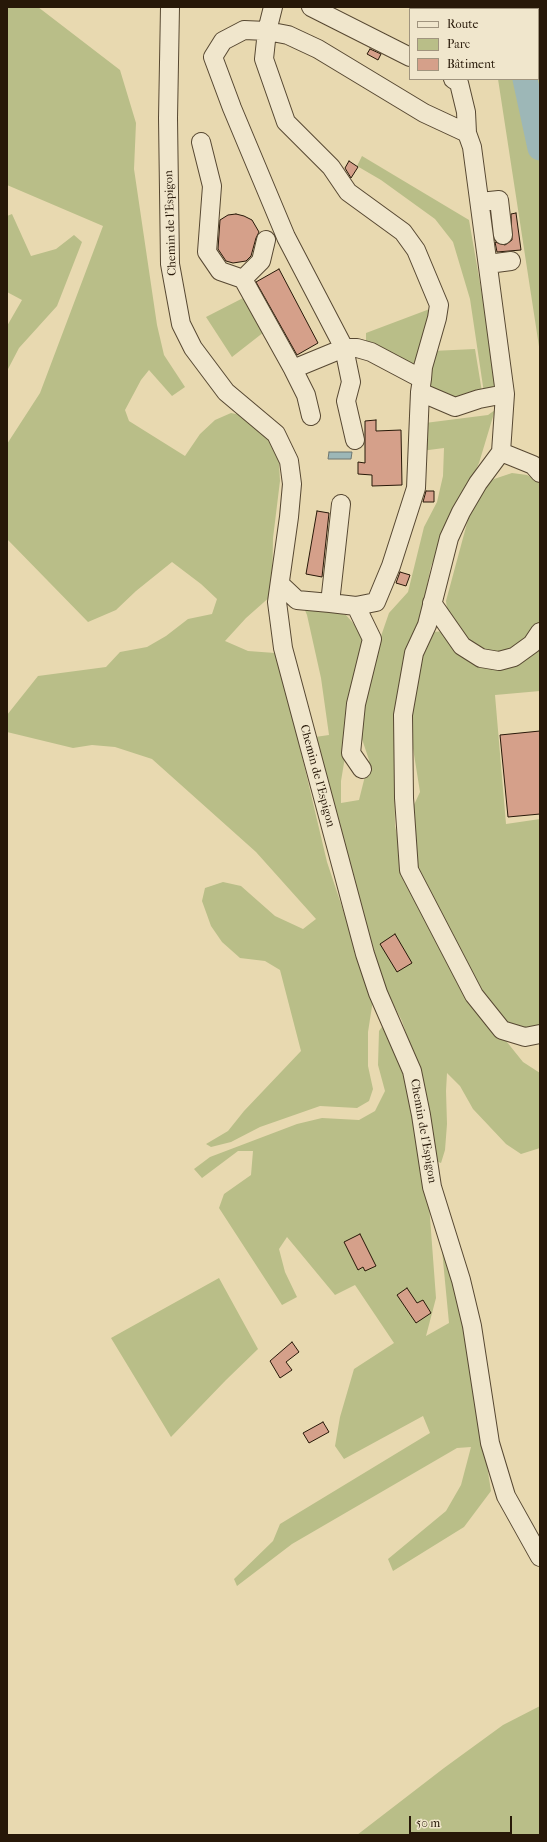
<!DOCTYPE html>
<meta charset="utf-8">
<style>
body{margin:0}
#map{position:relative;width:547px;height:1842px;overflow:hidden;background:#e8d9b0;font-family:"IM FELL French Canon",serif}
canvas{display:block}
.frame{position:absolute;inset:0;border:8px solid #271808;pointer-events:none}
.legend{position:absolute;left:409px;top:8px;width:130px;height:72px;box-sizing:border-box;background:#f0e6cc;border:1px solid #a0947e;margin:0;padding:5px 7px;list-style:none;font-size:12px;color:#271808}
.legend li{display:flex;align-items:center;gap:8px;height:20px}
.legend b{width:20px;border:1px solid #a0947e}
.scale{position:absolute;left:409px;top:1816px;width:103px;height:18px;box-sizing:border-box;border:2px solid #271808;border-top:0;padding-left:5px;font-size:12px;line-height:14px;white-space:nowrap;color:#271808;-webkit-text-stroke:3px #f0e6cc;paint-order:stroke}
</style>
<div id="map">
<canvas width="547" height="1842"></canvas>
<div class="frame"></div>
<ul class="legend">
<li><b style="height:5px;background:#f0e6cc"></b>Route</li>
<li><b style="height:11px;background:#b9be88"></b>Parc</li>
<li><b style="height:11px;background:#d5a08a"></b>Bâtiment</li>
</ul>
<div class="scale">50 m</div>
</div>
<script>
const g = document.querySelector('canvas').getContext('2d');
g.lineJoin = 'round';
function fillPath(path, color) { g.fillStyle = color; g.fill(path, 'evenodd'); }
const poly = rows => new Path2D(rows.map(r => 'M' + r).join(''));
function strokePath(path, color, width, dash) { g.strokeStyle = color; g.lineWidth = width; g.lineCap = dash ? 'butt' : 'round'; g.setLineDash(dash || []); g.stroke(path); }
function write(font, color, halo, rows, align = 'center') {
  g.font = font + ' "IM FELL French Canon",serif'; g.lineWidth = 3; g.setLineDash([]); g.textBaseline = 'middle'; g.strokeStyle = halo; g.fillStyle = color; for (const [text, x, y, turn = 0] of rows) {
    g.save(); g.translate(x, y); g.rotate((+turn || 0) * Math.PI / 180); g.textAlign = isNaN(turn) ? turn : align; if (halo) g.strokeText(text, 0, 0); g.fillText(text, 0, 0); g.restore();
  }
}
const green = poly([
 [7,7,38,7,120,70,136,123,134,169,157,325,164,355,185,387,172,396,149,370,141,380,125,410,129,421,185,456,200,434,215,420,231,413,246,416,272,443,279,462,280,481,273,538,272,595,246,618,225,641,248,651,275,653,296,731,327,862,373,1000,368,1032,368,1066,373,1089,369,1101,357,1108,320,1106,260,1127,231,1142,211,1147,206,1144,228,1131,244,1111,301,1051,280,970,265,961,240,958,222,942,211,926,202,901,205,888,223,882,241,886,275,916,303,929,316,919,256,852,152,759,115,747,92,745,73,748,7,732,7,715,38,676,106,667,120,652,147,647,166,636,188,619,212,614,217,599,201,584,172,562,136,591,116,610,88,622,7,539,7,444,40,393,103,226,7,185],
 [478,7,540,7,540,353,498,79,538,79,538,9,479,9],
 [362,156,469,220,496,375,497,393,484,393,470,299,453,242,435,219,381,180,357,166],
 [12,214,31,256,56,249,74,235,82,242,57,306,19,348,7,371,7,326,22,300,7,292,7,216],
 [245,297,264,332,232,357,206,317],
 [435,307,417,362,411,364,366,342,366,333],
 [475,349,482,392,452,402,432,389,429,382,432,351],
 [495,410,479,463,431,566,420,620,404,678,394,763,395,826,405,871,470,996,523,1062,540,1073,540,1148,521,1154,506,1144,473,1109,460,1086,447,1073,446,1091,447,1124,445,1150,441,1163,433,1160,423,1085,402,1021,386,990,335,821,315,737,329,735,321,678,307,615,304,608,331,611,346,615,367,639,350,727,341,781,341,803,359,800,369,760,357,724,363,688,389,613,408,592,424,527,437,502,443,476,444,448,421,451,425,423,488,415],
 [512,473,527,475,538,481,540,486,540,626,504,656,474,648,448,616,446,601,470,512,484,486,494,479],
 [446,631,487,666,540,639,540,691,495,695,506,824,540,819,540,1031,508,1025,483,995,411,856,413,807,420,792,409,723,421,647,432,632],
 [384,1024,403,1073,429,1204,436,1298,426,1336,449,1323,442,1250,447,1249,465,1325,491,1491,464,1527,393,1571,388,1559,446,1511,461,1485,471,1447,457,1448,292,1544,237,1586,234,1579,273,1541,280,1524,430,1433,423,1416,344,1459,335,1446,340,1417,354,1369,394,1343,355,1285,335,1295,287,1237,279,1249,285,1272,297,1297,282,1305,219,1208,224,1194,251,1175,253,1151,238,1151,202,1178,194,1169,210,1157,297,1124,322,1118,359,1120,375,1111,385,1091,378,1065,379,1031],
 [219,1278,258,1349,226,1380,171,1437,111,1338],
 [540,1706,540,1835,357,1835,444,1768,503,1725]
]);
const water = poly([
 [329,452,352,452,351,459,328,459,329,452]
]);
const river = poly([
 [512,7,512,9],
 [525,79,540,148]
]);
const building = poly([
 [370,49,381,54,378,60,367,54,370,49],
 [349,161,358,167,351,178,345,168,349,161],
 [516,213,521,250,497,252,495,242,505,245,512,240,511,214,516,213],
 [236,214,244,216,252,220,259,232,256,238,251,256,246,261,233,263,226,261,218,249,220,220,228,215,236,214],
 [279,269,318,343,297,355,256,282,279,269],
 [376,420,376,431,401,430,402,485,372,486,372,475,358,474,358,462,365,463,365,421,376,420],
 [426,491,434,491,434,502,423,502,426,491],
 [317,511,329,513,322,577,306,574,317,511],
 [400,572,410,575,406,586,396,583,400,572],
 [540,731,540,814,508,817,500,735,540,731],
 [395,934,412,963,397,972,380,944,395,934],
 [360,1234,376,1266,365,1271,363,1267,358,1270,344,1242,360,1234],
 [407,1288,417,1303,423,1300,431,1313,416,1323,397,1295,407,1288],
 [292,1342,299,1352,286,1362,292,1370,280,1378,270,1361,292,1342],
 [323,1422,329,1432,309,1443,303,1433,323,1422]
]);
const minor = poly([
 [170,7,168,118,170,264,181,324,193,348,226,392,276,434,289,461,292,484,289,517,277,602,283,648,365,954,378,993,412,1071,421,1115,432,1187,461,1280,472,1326,490,1443,506,1496,540,1557],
 [273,7,267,31,288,35,318,49,424,113,467,133],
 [311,7,410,57],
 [201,142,212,186,207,252,220,271,243,279],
 [480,202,499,200,503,235],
 [266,240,261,261,243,279,293,369,344,348,351,382,346,401,355,440],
 [488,264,511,261],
 [293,369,306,395,311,416],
 [420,392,422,379,423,367,437,318,439,305,416,250,403,232,348,192,331,167,286,122,264,59,267,31,244,30,223,41,213,57,232,108,286,237,344,348,357,348,371,352,422,379],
 [505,394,501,452,478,483,461,512,449,538,427,625,414,653,403,715,404,798,409,870,474,995,502,1030,525,1037,540,1034],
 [501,452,533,465,540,473],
 [280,584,297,600,330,603,341,504],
 [330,603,356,606,372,639,356,704,351,753,362,769],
 [432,603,462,646,481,658,499,661,514,657,532,644,540,632],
 [356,606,376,602,391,566,416,488,420,392,455,407,479,399,505,394,472,147,467,133,466,112,459,83,453,79]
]);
const streetNames = [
 ["Chemin de l'Espigon",171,223,-92],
 ["Chemin de l'Espigon",317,776,75],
 ["Chemin de l'Espigon",423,1131,80]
];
fillPath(green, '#b9be88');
fillPath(water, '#9db7b7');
strokePath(water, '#6e7771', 1);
strokePath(river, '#9db7b7', 25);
fillPath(building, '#d5a08a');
strokePath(building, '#271808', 1);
strokePath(minor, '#574832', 20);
strokePath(minor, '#f0e6cc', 18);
write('12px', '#271808', '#f0e6cc', streetNames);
</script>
